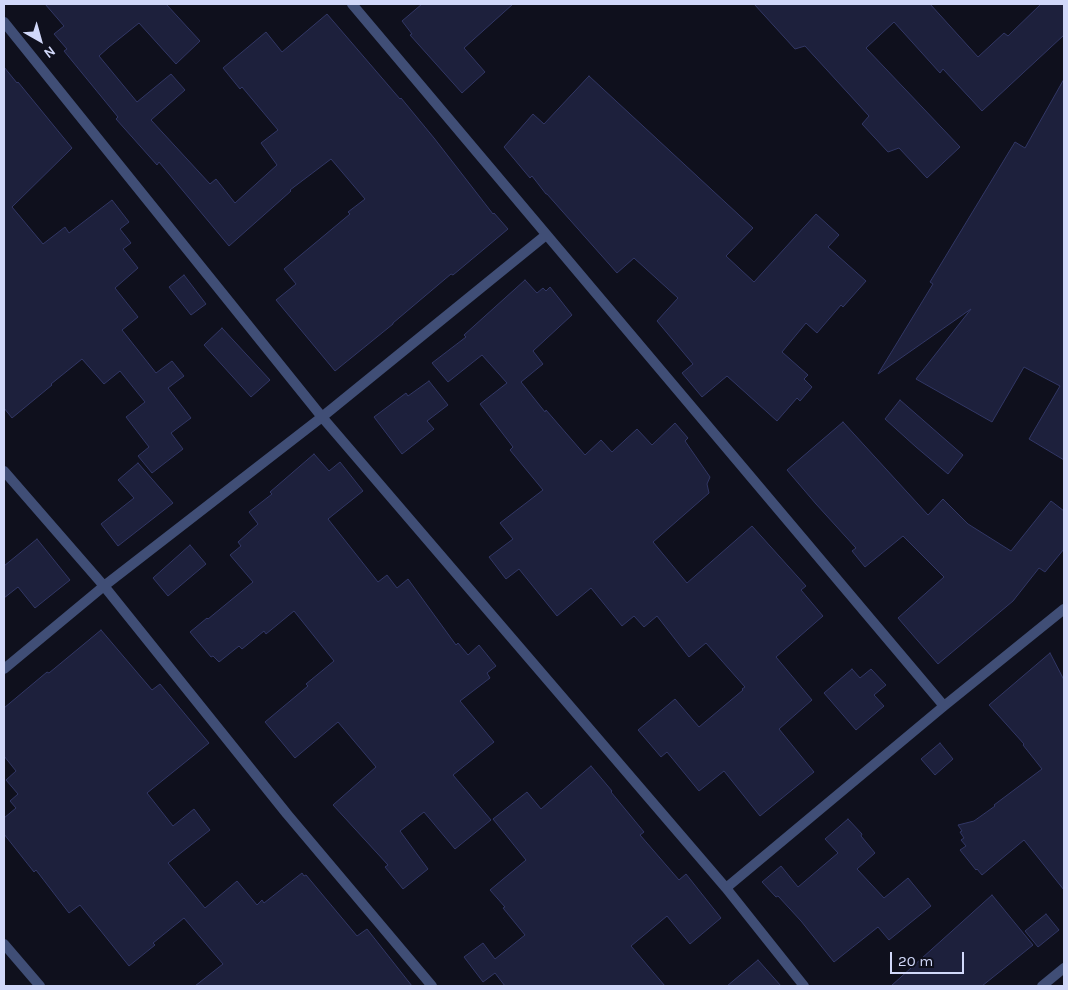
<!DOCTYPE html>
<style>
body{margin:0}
#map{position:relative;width:1068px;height:990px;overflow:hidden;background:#0f101d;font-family:Karla,sans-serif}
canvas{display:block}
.frame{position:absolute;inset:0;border:5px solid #d1d8f9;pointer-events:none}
.north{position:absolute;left:15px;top:15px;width:50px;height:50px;-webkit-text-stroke:4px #0f101d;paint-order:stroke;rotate:142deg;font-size:14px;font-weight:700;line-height:20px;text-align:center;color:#d1d8f9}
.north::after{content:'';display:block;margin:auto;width:18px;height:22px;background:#d1d8f9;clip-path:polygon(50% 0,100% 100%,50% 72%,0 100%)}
.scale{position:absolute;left:890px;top:952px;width:74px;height:22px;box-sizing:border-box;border:2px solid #d1d8f9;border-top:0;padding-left:6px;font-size:15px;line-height:18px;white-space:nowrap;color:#d1d8f9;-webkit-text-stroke:4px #0f101d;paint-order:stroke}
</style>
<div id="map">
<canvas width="1068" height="990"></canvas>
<div class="frame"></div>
<div class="north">N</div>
<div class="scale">20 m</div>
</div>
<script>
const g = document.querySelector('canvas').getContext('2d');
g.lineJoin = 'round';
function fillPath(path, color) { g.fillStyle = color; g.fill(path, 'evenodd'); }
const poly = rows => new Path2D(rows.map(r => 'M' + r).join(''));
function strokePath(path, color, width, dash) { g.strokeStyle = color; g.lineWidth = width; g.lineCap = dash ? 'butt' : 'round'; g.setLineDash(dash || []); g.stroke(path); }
const building = poly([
 [45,4,166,4,200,41,176,64,139,23,109,47,99,56,137,102,171,74,185,90,151,120,210,184,216,179,235,203,277,165,261,143,278,130,242,87,240,89,223,68,266,32,282,52,327,14,400,99,401,98,434,138,493,214,494,213,508,229,453,275,451,274,393,323,393,324,335,371,276,300,296,284,284,269,350,214,348,212,365,199,331,159,290,190,291,191,229,246,159,162,157,165,116,119,118,117,64,51,67,49,54,34,64,26,45,4],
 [422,4,513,4,464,48,485,72,462,93,410,35,412,34,402,21,422,4],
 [754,4,930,4,978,57,1004,33,1008,36,1041,4,1064,4,1064,35,982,111,943,69,940,73,894,22,866,48,960,147,927,178,899,148,888,152,862,124,869,116,805,46,795,49,754,4],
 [4,67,17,83,18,82,72,148,12,207,43,244,65,227,69,233,112,200,129,222,120,229,131,243,123,249,138,268,115,288,138,317,122,330,156,373,172,361,184,376,168,388,191,418,171,433,183,449,152,473,138,456,149,447,126,417,145,402,120,371,104,384,82,359,51,384,52,385,12,418,4,408,4,67],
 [589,76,753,228,726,256,754,282,816,214,839,235,828,247,866,281,843,307,841,305,817,333,806,323,782,352,808,375,804,379,812,387,800,401,797,398,777,421,727,376,702,397,682,373,693,364,657,321,678,298,634,258,617,273,547,194,546,194,532,176,530,178,504,147,533,114,544,124,589,76],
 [1064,79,1064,460,1029,439,1060,386,1024,367,992,422,916,379,971,309,878,374,933,284,930,282,1015,142,1025,148,1064,79],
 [184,275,206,304,191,315,169,287,184,275],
 [525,280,537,293,543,288,546,291,550,287,572,315,533,351,543,364,521,382,545,412,546,410,585,455,601,440,612,452,637,429,652,445,675,423,688,438,685,441,710,477,707,484,709,493,653,542,687,583,752,526,806,586,801,590,823,616,776,657,812,700,779,729,814,772,760,816,724,771,699,791,667,752,661,757,638,730,675,699,699,727,743,690,742,689,745,687,706,643,689,657,657,616,644,627,634,616,622,626,591,588,557,616,519,569,506,579,489,557,513,539,500,523,543,490,510,450,513,447,480,404,507,383,482,355,448,382,432,363,466,337,464,335,525,280],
 [222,328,270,380,251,397,204,345,222,328],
 [429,381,448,405,427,421,434,429,402,454,374,417,406,393,408,396,429,381],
 [900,400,963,455,948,474,916,447,885,419,900,400],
 [843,422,928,515,943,499,968,524,1011,551,1051,501,1064,511,1064,549,1045,572,1039,568,1013,601,938,664,898,618,944,577,903,536,865,567,852,551,856,548,816,504,787,470,843,422],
 [314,454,329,471,340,462,363,491,328,519,378,582,387,575,397,588,408,579,456,645,458,643,468,655,479,645,496,666,487,673,490,678,460,701,494,742,453,775,491,820,455,849,424,812,400,831,428,869,403,889,385,867,388,865,333,805,376,767,338,722,295,758,265,722,308,686,306,684,334,661,294,611,266,634,264,631,242,649,239,646,219,662,213,656,211,657,190,632,207,618,208,619,253,582,230,555,241,546,238,542,258,524,249,512,272,494,270,492,314,454],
 [138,463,173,503,118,546,101,524,134,498,118,480,138,463],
 [37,539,70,580,35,608,18,587,4,598,4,566,37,539],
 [190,545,206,564,168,596,153,578,190,545],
 [101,630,152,690,160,684,209,743,147,793,173,826,194,809,210,830,168,863,205,908,237,881,257,905,262,900,264,903,302,873,304,876,306,875,357,936,367,929,412,986,195,986,223,964,184,918,153,943,155,945,129,966,80,905,69,913,36,870,34,872,4,834,4,818,16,808,10,801,18,794,6,780,16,771,4,756,4,708,47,672,49,673,101,630],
 [1050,653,1064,680,1064,890,1024,840,982,875,977,869,976,870,960,850,966,846,961,840,964,838,960,832,962,831,958,825,974,821,995,806,994,805,1042,769,1023,745,1024,744,989,705,1050,653],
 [852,669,860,678,871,669,886,685,874,695,884,706,856,730,824,693,852,669],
 [940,743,953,759,935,775,921,759,940,743],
 [591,766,612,791,611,792,644,832,640,835,679,880,686,874,721,918,690,944,667,916,631,946,665,986,505,986,495,973,483,982,464,957,483,943,495,959,525,935,503,908,505,907,490,890,526,860,493,819,527,792,541,809,591,766],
 [848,819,862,834,861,836,875,853,857,869,884,898,908,878,931,906,889,940,878,927,834,962,801,921,778,896,776,897,762,882,781,866,798,887,838,853,825,839,848,819],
 [992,895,1033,945,982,986,891,986,992,895],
 [1046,914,1059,930,1038,947,1025,931,1046,914],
 [758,960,781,986,727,986,758,960]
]);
const street = poly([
 [352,4,944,706],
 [4,22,322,417,726,888,804,986],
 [4,471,104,586,287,814,432,986],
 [4,669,104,586,322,417,546,235],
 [726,888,944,706,1064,609],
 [4,944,40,986],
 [1042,986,1064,968]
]);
fillPath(building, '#1d203c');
strokePath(building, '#323765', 1);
strokePath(street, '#404e76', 10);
</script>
